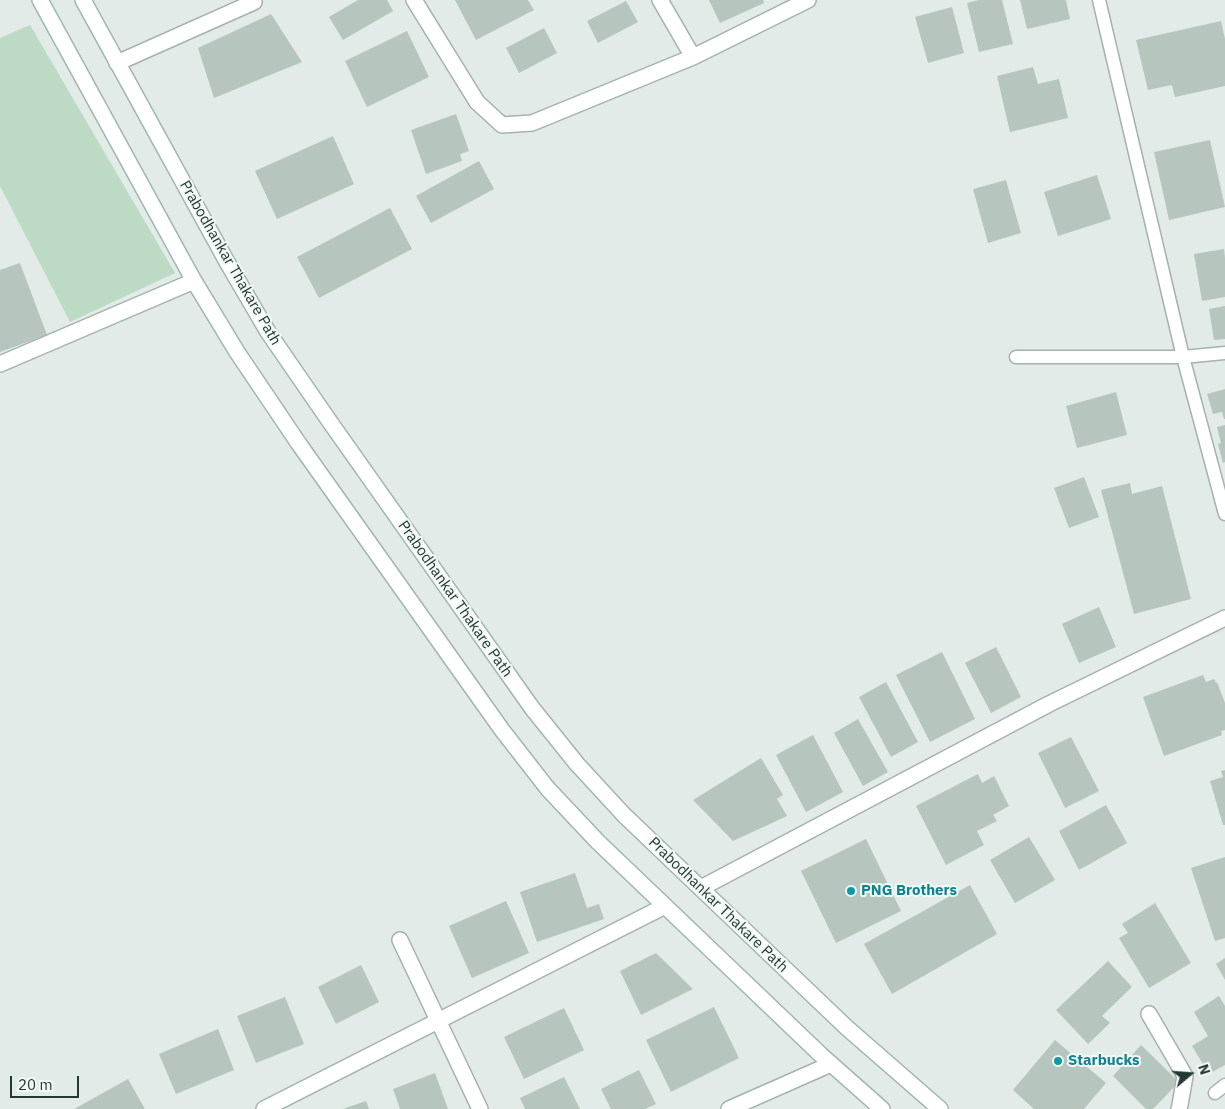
<!DOCTYPE html>
<style>
body{margin:0}
#map{position:relative;width:1225px;height:1109px;overflow:hidden;background:#e2ebe7;font-family:"IBM Plex Sans",sans-serif}
canvas{display:block}
.north{position:absolute;left:1165px;top:1049px;width:50px;height:50px;-webkit-text-stroke:4px #f2f8f5;paint-order:stroke;rotate:72deg;font-size:14px;font-weight:700;line-height:20px;text-align:center;color:#233a34}
.north::after{content:'';display:block;margin:auto;width:18px;height:22px;background:#233a34;clip-path:polygon(50% 0,100% 100%,50% 72%,0 100%)}
.scale{position:absolute;left:10px;top:1076px;width:69px;height:22px;box-sizing:border-box;border:2px solid #233a34;border-top:0;padding-left:6px;font-size:15px;line-height:18px;white-space:nowrap;color:#233a34;-webkit-text-stroke:4px #f2f8f5;paint-order:stroke}
</style>
<div id="map">
<canvas width="1225" height="1109"></canvas>
<div class="north">N</div>
<div class="scale">20 m</div>
</div>
<script>
const g = document.querySelector('canvas').getContext('2d');
g.lineJoin = 'round';
function fillPath(path, color) { g.fillStyle = color; g.fill(path, 'evenodd'); }
const poly = rows => new Path2D(rows.map(r => 'M' + r).join(''));
function strokePath(path, color, width, dash) { g.strokeStyle = color; g.lineWidth = width; g.lineCap = dash ? 'butt' : 'round'; g.setLineDash(dash || []); g.stroke(path); }
function write(font, color, halo, rows, align = 'center') {
  g.font = font + ' "IBM Plex Sans",sans-serif'; g.lineWidth = 4; g.setLineDash([]); g.textBaseline = 'middle'; g.strokeStyle = halo; g.fillStyle = color; for (const [text, x, y, turn = 0] of rows) {
    g.save(); g.translate(x, y); g.rotate((+turn || 0) * Math.PI / 180); g.textAlign = isNaN(turn) ? turn : align; if (halo) g.strokeText(text, 0, 0); g.fillText(text, 0, 0); g.restore();
  }
}
const green = poly([
 [30,25,175,273,70,322,0,186,0,38]
]);
const building = poly([
 [358,0,387,0,393,11,343,40,329,17],
 [455,0,528,0,534,10,476,40],
 [709,0,763,0,764,3,720,23],
 [979,0,1002,0,1013,44,979,52,967,3],
 [1020,0,1066,0,1070,19,1027,29],
 [626,1,638,22,598,43,587,21],
 [952,7,964,53,928,63,915,17],
 [271,14,302,62,214,98,198,48],
 [1221,21,1225,39,1225,86,1175,97,1172,85,1148,90,1136,40],
 [544,28,557,53,519,73,506,48],
 [407,31,429,77,367,107,345,61],
 [1033,67,1038,84,1059,79,1068,118,1010,132,997,76],
 [456,114,469,151,460,154,462,161,426,174,411,130],
 [333,136,354,184,277,219,255,171],
 [1210,140,1225,207,1169,220,1154,152],
 [479,161,494,189,431,223,416,196],
 [1097,175,1111,219,1058,236,1044,192],
 [1006,180,1021,233,988,243,973,189],
 [390,208,412,249,319,298,297,257],
 [1224,249,1225,258,1225,297,1202,301,1194,254],
 [20,263,47,335,0,352,0,270],
 [1225,306,1225,339,1214,340,1209,309],
 [1225,389,1225,419,1224,419,1222,412,1213,414,1207,394],
 [1116,392,1127,435,1077,448,1066,406],
 [1225,425,1225,462,1223,463,1218,444,1221,443,1217,427],
 [1084,477,1099,517,1069,528,1054,488],
 [1130,483,1132,494,1162,486,1191,599,1134,614,1101,490],
 [1099,607,1116,647,1079,663,1062,624],
 [996,647,1021,697,991,713,965,663],
 [942,652,975,719,930,742,896,675],
 [1203,675,1206,682,1214,679,1216,683,1217,682,1225,703,1225,730,1221,731,1222,735,1164,756,1143,697],
 [886,682,918,742,891,757,859,697],
 [858,719,888,772,863,786,834,733],
 [813,735,843,792,806,812,776,755],
 [1071,737,1099,791,1065,808,1038,753],
 [761,758,783,795,777,799,787,816,733,841,693,800],
 [1225,770,1225,825,1223,825,1210,781,1223,777,1221,771],
 [978,774,982,783,994,776,1009,806,993,815,997,821,977,831,984,845,946,865,916,806],
 [1106,805,1127,843,1079,870,1059,831],
 [1029,837,1055,880,1015,903,990,860],
 [866,839,901,911,836,943,801,871],
 [1225,857,1225,938,1215,941,1191,868],
 [575,873,587,908,599,904,604,919,537,942,520,892],
 [970,885,997,934,892,994,864,944],
 [506,901,529,953,472,978,449,926],
 [1155,903,1191,963,1149,988,1119,938,1128,933,1122,924],
 [656,953,693,989,641,1015,620,971],
 [1225,958,1225,980,1216,964],
 [1108,961,1132,987,1102,1016,1110,1023,1088,1044,1056,1010],
 [361,965,379,1002,336,1024,318,987],
 [1219,996,1225,1006,1225,1065,1209,1074,1192,1046,1208,1036,1194,1012],
 [285,997,304,1044,256,1063,237,1016],
 [714,1007,739,1058,671,1092,646,1040],
 [564,1008,584,1050,524,1079,504,1037],
 [218,1029,234,1070,176,1094,159,1054],
 [1055,1040,1106,1083,1084,1109,1034,1109,1013,1090],
 [1141,1045,1179,1082,1153,1109,1146,1109,1113,1076],
 [639,1070,656,1104,645,1109,611,1109,601,1089],
 [435,1073,448,1109,400,1109,393,1089],
 [564,1077,580,1109,525,1109,520,1098],
 [128,1079,145,1109,74,1109],
 [366,1101,369,1109,343,1109]
]);
const service = poly([
 [1099,0,1183,357,1225,514],
 [1016,357,1183,357,1225,353],
 [1215,1093,1225,1085]
]);
const minor = poly([
 [414,0,477,102,502,125,532,123,693,57,808,0],
 [660,0,693,57],
 [117,63,254,2],
 [0,364,194,281],
 [701,888,1049,704,1225,618],
 [400,940,480,1109],
 [1149,1014,1185,1076,1180,1105,1179,1109],
 [264,1109,665,906],
 [729,1109,831,1064]
]);
const secondary = poly([
 [40,0,194,281,237,352,299,444,502,730,548,789,598,842,821,1055,882,1109],
 [83,0,227,262,268,332,330,422,532,708,577,764,624,815,846,1027,940,1109]
]);
const markers = [
 [851,891,5,"#0f9aa8"],
 [1058,1061,5,"#0f9aa8"]
];
const streetNames = [
 ["Prabodhankar Thakare Path",230,263,60],
 ["Prabodhankar Thakare Path",455,599,55],
 ["Prabodhankar Thakare Path",718,905,44]
];
const cultureNames = [
 ["PNG Brothers",861,891],
 ["Starbucks",1068,1061]
];
fillPath(green, '#bcdac4');
fillPath(building, '#b7c5bf');
strokePath(service, '#a5b2ae', 15);
strokePath(minor, '#a5b2ae', 18);
strokePath(secondary, '#a1b6ae', 18);
strokePath(service, '#fff', 12);
strokePath(minor, '#fff', 15);
strokePath(secondary, '#fff', 15);
for (const [x, y, r, color] of markers) { const dot = new Path2D(); dot.arc(x, y, r, 0, 2 * Math.PI); g.fillStyle = color; g.fill(dot); strokePath(dot, '#f2f8f5', 2); }
write('15px', '#233a34', '#f2f8f5', streetNames);
write('bold 15px', '#0d838f', '#f2f8f5', cultureNames, 'left');
</script>
